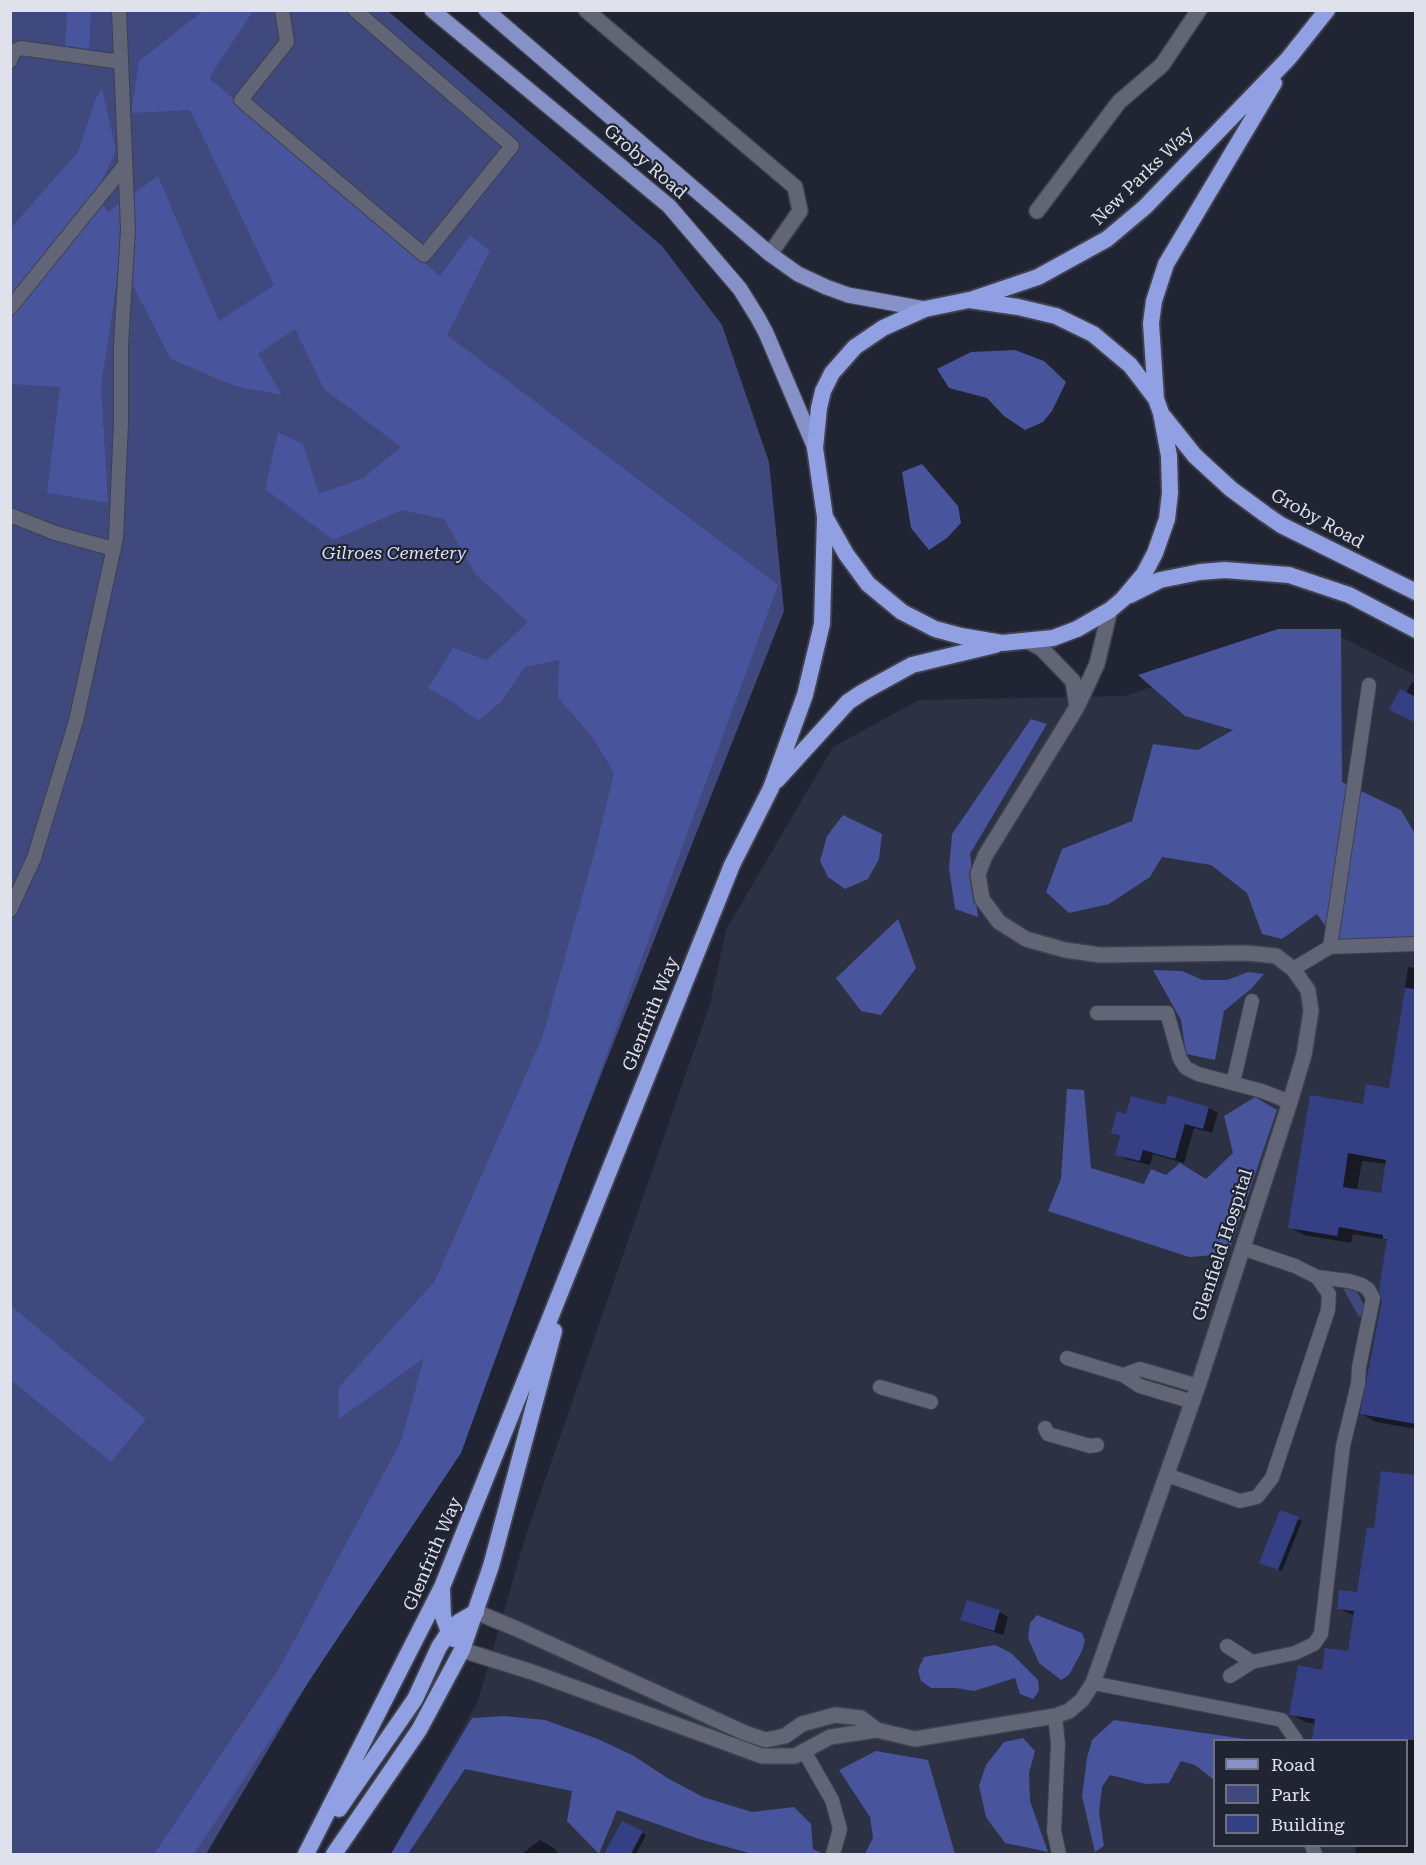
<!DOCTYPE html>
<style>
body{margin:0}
#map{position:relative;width:1426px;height:1865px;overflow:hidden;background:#212533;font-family:"Roboto Serif",serif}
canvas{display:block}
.frame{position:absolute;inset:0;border:12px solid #dfe2eb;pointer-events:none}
.legend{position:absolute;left:1213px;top:1739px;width:195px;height:108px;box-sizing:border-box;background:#212533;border:2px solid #6d717d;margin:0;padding:8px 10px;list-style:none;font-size:18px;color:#dfe2eb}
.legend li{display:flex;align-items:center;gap:12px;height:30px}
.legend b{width:30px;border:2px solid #6d717d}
</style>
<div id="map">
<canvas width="1426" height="1865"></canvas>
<div class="frame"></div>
<ul class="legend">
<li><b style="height:8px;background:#8591c7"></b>Road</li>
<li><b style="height:16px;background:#3f497e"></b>Park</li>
<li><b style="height:16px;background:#353f84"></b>Building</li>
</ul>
</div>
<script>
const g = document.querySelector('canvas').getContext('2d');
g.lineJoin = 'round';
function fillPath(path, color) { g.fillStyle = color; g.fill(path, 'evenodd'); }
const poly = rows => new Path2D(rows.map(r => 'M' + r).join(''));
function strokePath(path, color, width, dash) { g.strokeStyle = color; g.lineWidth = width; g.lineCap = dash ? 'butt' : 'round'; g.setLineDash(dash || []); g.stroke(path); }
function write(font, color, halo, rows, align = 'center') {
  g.font = font + ' "Roboto Serif",serif'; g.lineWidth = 4.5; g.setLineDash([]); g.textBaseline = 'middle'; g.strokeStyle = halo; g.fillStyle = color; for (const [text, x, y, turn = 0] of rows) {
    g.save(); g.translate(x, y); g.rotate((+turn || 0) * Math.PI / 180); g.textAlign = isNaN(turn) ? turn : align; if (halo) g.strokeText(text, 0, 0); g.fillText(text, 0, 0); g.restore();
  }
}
const built = poly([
 [1324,628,1415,675,1415,1854,390,1854,478,1701,525,1538,710,1004,726,930,833,747,919,700,1125,696],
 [1214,1740,1406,1740,1406,1846,1214,1846]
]);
const green = poly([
 [11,11,388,11,662,246,722,325,769,462,784,611,466,1417,206,1854,11,1854],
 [1345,1288,1357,1292,1364,1305,1361,1316,1359,1317,1344,1290]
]);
const forest = poly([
 [67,11,91,11,89,49,65,46],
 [203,11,253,11,209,78,440,276,470,235,490,251,447,335,778,585,461,1453,194,1854,154,1854,280,1667,401,1441,424,1358,339,1419,338,1388,435,1281,542,1038,595,851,614,773,591,735,558,698,559,660,525,667,501,702,478,721,453,702,428,688,453,648,487,660,528,622,476,575,444,519,402,510,333,540,265,489,278,432,303,444,319,494,363,478,401,447,324,389,295,329,258,354,282,395,235,386,171,359,120,261,101,387,108,503,47,493,60,387,11,384,11,228,78,152,96,98,102,88,116,151,95,195,108,212,158,176,219,321,274,285,190,110,131,113,139,61],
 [1015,350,1044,361,1066,382,1052,411,1043,422,1025,430,1004,416,987,398,949,388,937,369,971,352],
 [922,464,958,506,961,523,947,538,929,550,911,528,902,472],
 [1278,629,1341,629,1342,782,1401,810,1415,834,1415,937,1335,940,1317,914,1282,939,1262,934,1247,893,1211,865,1162,857,1150,877,1109,904,1069,913,1046,892,1062,849,1132,821,1153,744,1198,750,1233,730,1185,716,1138,675],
 [1031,719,1047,724,970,854,978,917,955,909,949,868,952,834],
 [843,815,882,834,879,859,868,879,845,889,828,877,820,861,827,836],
 [898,919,916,968,881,1015,861,1011,836,978],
 [1153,970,1182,971,1203,980,1227,980,1248,972,1264,974,1252,988,1224,1011,1215,1060,1186,1054,1181,1020],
 [1067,1089,1084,1090,1091,1168,1144,1184,1151,1169,1166,1175,1180,1163,1206,1179,1233,1153,1224,1116,1255,1097,1277,1110,1228,1254,1189,1257,1048,1211,1061,1179],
 [10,1305,146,1419,111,1462,11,1380],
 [1037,1615,1082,1633,1085,1640,1082,1651,1069,1675,1061,1680,1039,1663,1028,1638,1030,1623],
 [995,1645,1011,1653,1038,1680,1039,1691,1033,1699,1020,1694,1015,1678,974,1691,955,1688,931,1688,921,1681,918,1670,924,1657],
 [504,1716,545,1720,598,1739,634,1756,669,1779,703,1797,752,1812,794,1807,811,1824,813,1849,824,1854,752,1854,699,1839,617,1810,599,1854,567,1821,572,1791,465,1769,408,1854,391,1854,472,1718],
 [1114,1720,1252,1740,1214,1740,1214,1780,1195,1765,1181,1761,1169,1783,1146,1784,1110,1775,1102,1787,1099,1812,1104,1846,1095,1852,1082,1796,1087,1758,1092,1740],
 [1023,1738,1035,1751,1029,1773,1030,1801,1048,1852,1005,1843,986,1817,979,1786,986,1765,1004,1742],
 [876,1751,928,1760,955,1854,865,1854,873,1838,870,1817,839,1770]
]);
const shadow = poly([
 [1412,682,1416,683,1416,722,1406,693],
 [1408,967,1416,968,1416,1429,1376,1422,1362,1414,1383,1300,1388,1240,1353,1234,1351,1243,1304,1235,1289,1227,1364,1106,1391,1089],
 [1362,1161,1387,1164,1382,1195,1357,1191],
 [1169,1097,1209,1108,1218,1113,1212,1133,1194,1128,1184,1163,1153,1154,1150,1165,1126,1159,1117,1154,1121,1138,1113,1133,1127,1116,1166,1107],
 [1416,1476,1416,1854,1355,1854,1356,1846,1406,1846,1406,1740,1313,1740,1316,1724,1305,1722,1291,1714,1323,1672,1349,1653,1355,1616,1338,1608,1358,1593,1376,1530],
 [1281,1512,1302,1521,1282,1571,1265,1564],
 [968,1601,1000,1612,1008,1617,1003,1635,971,1624,962,1619],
 [623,1823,646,1835,636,1854,606,1854],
 [540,1840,554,1848,559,1854,522,1854]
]);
const building = poly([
 [1400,689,1416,697,1416,723,1389,710],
 [1405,988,1416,989,1416,1424,1360,1414,1382,1300,1379,1290,1387,1239,1383,1239,1383,1235,1339,1227,1337,1236,1288,1228,1310,1095,1363,1104,1366,1084,1389,1088],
 [1348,1153,1386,1160,1381,1193,1343,1187],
 [1168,1095,1209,1107,1203,1129,1185,1124,1175,1159,1143,1150,1140,1161,1115,1155,1120,1136,1111,1133,1117,1111,1126,1114,1131,1096,1165,1105],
 [1381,1471,1416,1475,1416,1740,1312,1740,1315,1719,1289,1715,1298,1665,1322,1670,1325,1648,1348,1651,1354,1611,1337,1609,1339,1590,1357,1592,1367,1527,1374,1528],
 [1280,1510,1299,1517,1278,1570,1259,1563],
 [967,1600,1000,1610,994,1631,960,1620],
 [622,1821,643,1831,631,1854,604,1854]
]);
const service = poly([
 [282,10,287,42,241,100,424,255,512,146,355,10],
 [10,61,14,51,21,48,121,62],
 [10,308,125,165],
 [10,515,55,533,114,549],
 [10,910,34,858,76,721,116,538,121,423,121,344,128,230,119,10],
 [1330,947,1369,685],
 [1293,969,1330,947,1416,944],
 [1097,1013,1167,1013,1180,1059,1186,1068,1198,1074,1262,1091,1290,1102],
 [1233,1083,1252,1001],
 [1067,1358,1123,1375,1140,1386,1193,1402],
 [1123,1375,1140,1369,1198,1386],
 [880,1387,931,1402],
 [1045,1428,1048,1434,1090,1446,1097,1445],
 [1167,1475,1240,1501,1257,1497,1272,1478,1328,1310,1329,1294,1317,1277],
 [1227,1646,1252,1662],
 [1230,1676,1252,1662,1295,1653,1314,1644,1321,1634,1343,1446,1358,1384,1359,1367,1373,1298,1368,1289,1362,1285,1349,1281,1317,1277,1295,1266,1242,1248],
 [1093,1683,1282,1720,1296,1740],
 [1055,1716,1058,1744,1054,1831,1059,1854],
 [804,1751,832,1800,840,1829,833,1854],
 [1312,1846,1315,1854]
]);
const minor = poly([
 [586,10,795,187,800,211,770,254],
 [1037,211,1119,102,1162,65,1199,10],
 [1028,641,1042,649,1073,681,1077,707],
 [476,1612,517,1629,745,1733,766,1740,785,1736,802,1724,835,1715,861,1718,877,1730],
 [462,1650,532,1672,762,1756,795,1756,830,1737,877,1730,915,1739,1055,1716,1069,1711,1082,1700,1093,1683,1198,1386,1290,1102,1304,1055,1311,1011,1308,990,1293,969,1276,956,1247,953,1100,955,1065,950,1026,939,999,922,982,899,978,874,985,856,1077,707,1097,664,1110,610]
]);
const primary = poly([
 [432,10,669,206,740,289,758,318,766,333,815,448],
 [486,10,770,254,798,274,826,287,848,295,925,309]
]);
const trunk = poly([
 [973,299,1038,277,1107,239,1145,207,1288,59,1327,10],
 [969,300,1018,307,1056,316,1093,334,1130,365,1156,399,1161,413,1169,456,1170,493,1167,519,1155,553,1144,574,1123,599,1110,610,1077,629,1053,638,1002,643,961,636,935,629,902,612,868,584,846,554,825,517,815,448,819,408,823,391,832,373,855,347,883,328,925,309,969,300],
 [1156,399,1151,323,1154,301,1166,264,1274,83],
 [1163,416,1195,456,1231,489,1265,514,1281,525,1416,592],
 [1130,595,1160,580,1200,572,1225,570,1289,575,1349,595,1416,630],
 [777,780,848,702,863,692,912,665,995,645],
 [442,1590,443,1616,449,1632,454,1639],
 [339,1809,415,1699,439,1647,449,1632,459,1622,476,1612],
 [306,1854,442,1587,732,865,771,788,805,695,822,624,825,517],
 [334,1854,419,1730,462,1650,491,1566,554,1331]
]);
const streetNames = [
 ["Groby Road",645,162,41],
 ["New Parks Way",1143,176,-44],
 ["Groby Road",1317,519,29],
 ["Glenfrith Way",651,1014,-68],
 ["Glenfield Hospital",1223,1245,-72],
 ["Glenfrith Way",433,1554,-67]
];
const parkNames = [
 ["Gilroes Cemetery",394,554]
];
fillPath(built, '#2c3144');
fillPath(green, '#3f497e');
fillPath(forest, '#48549b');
fillPath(shadow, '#0007');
fillPath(building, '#353f84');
strokePath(service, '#3e414c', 16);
strokePath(minor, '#3e414c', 18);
strokePath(primary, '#3e414c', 18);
strokePath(trunk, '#3e414c', 20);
strokePath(service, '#616575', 14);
strokePath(minor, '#616575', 15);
strokePath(primary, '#8591c7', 15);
strokePath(trunk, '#91a0e2', 16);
write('18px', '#dfe2eb', '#212533', streetNames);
write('italic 18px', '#d9dff4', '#212533', parkNames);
</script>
